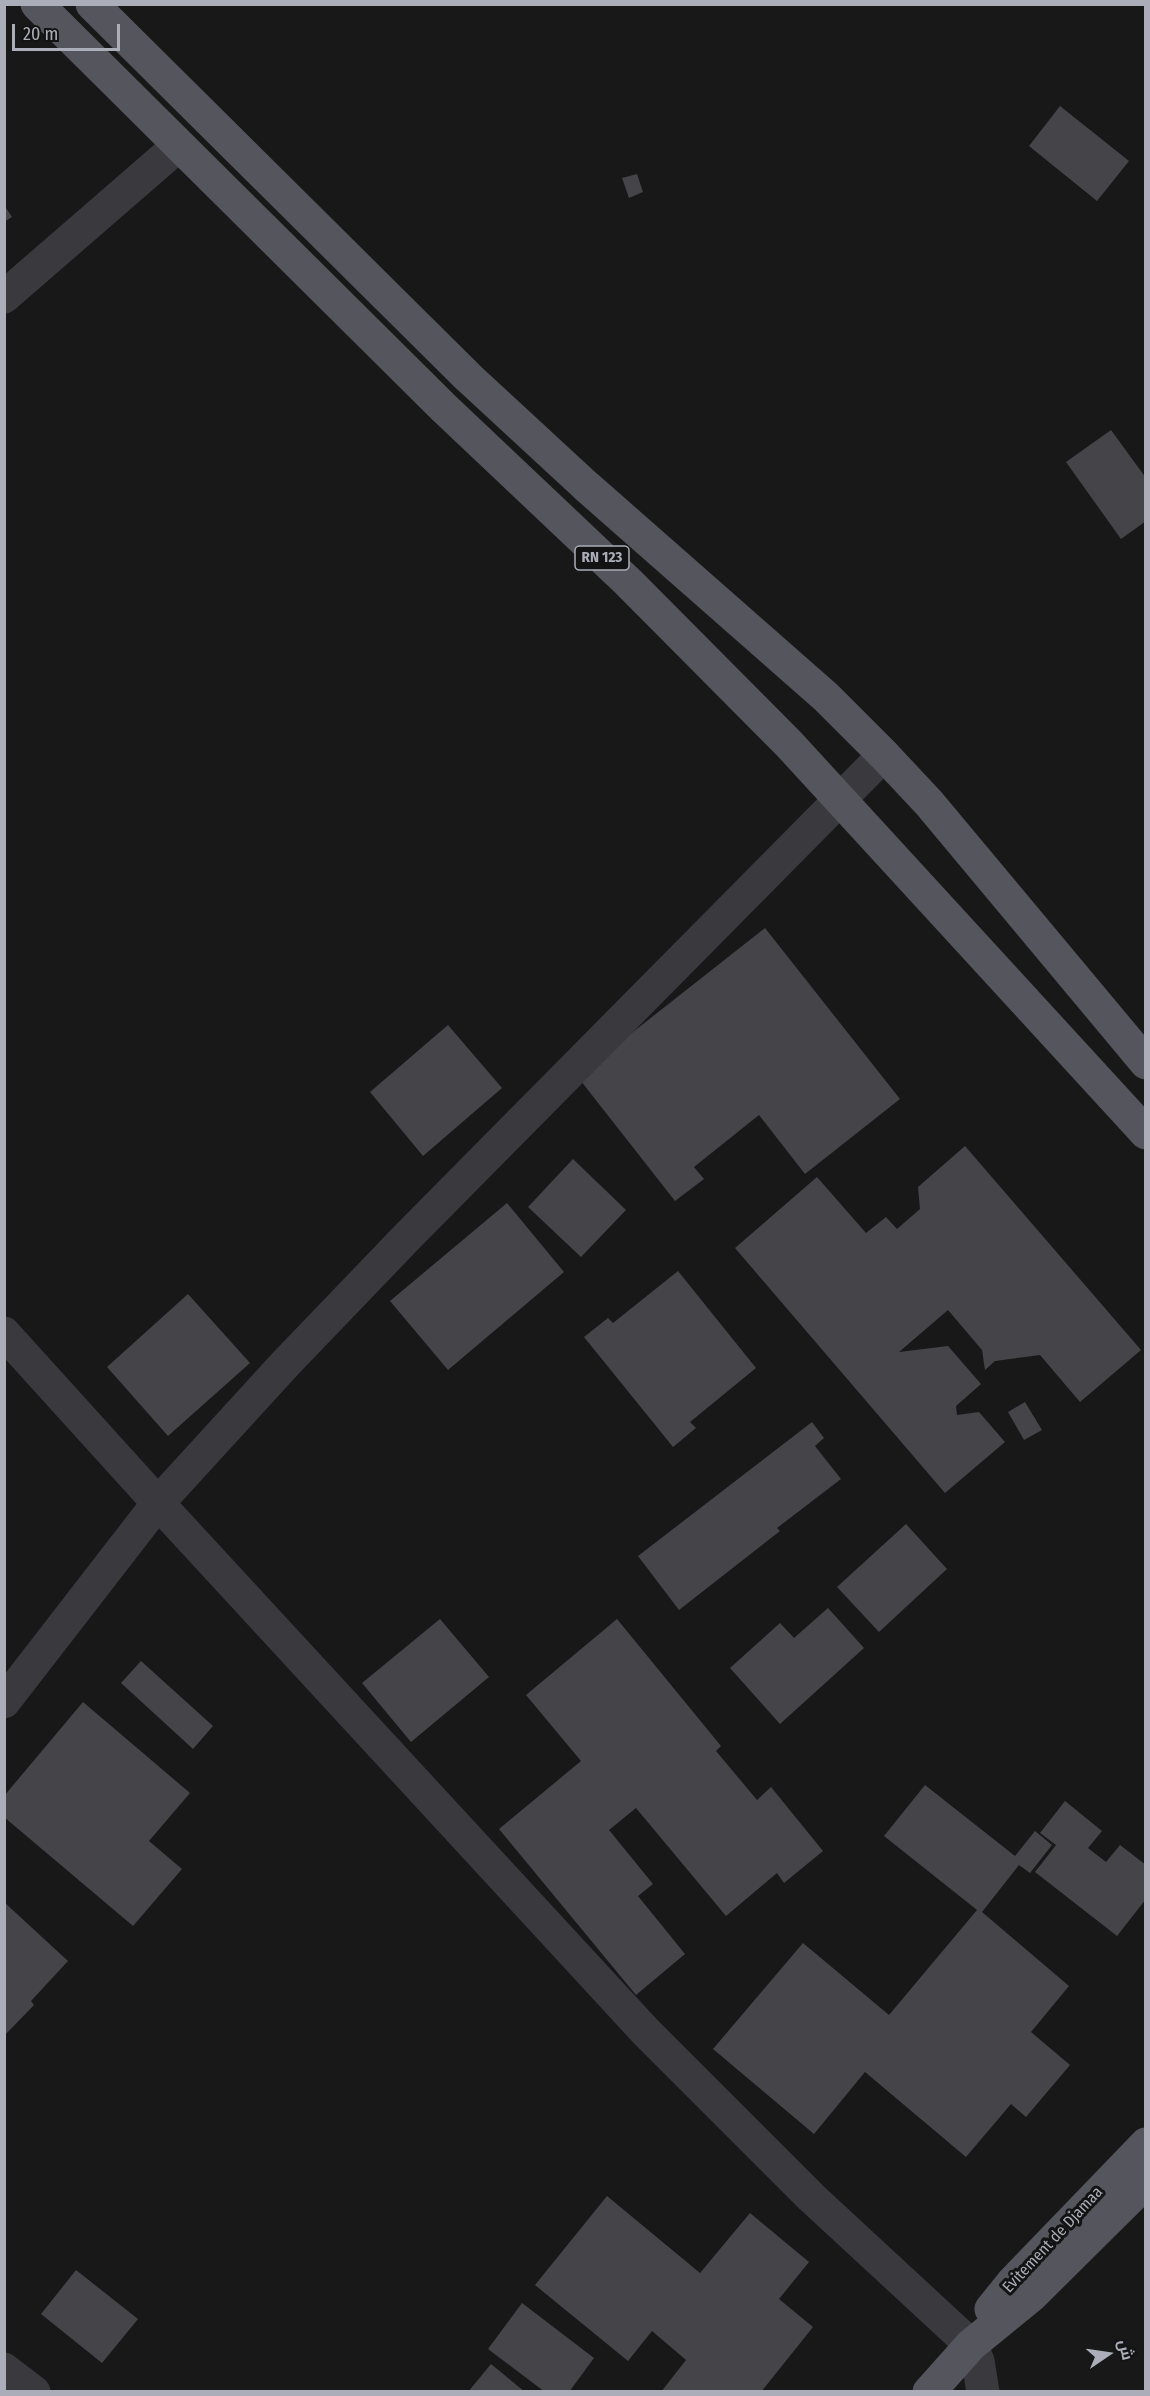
<!DOCTYPE html>
<meta charset="utf-8">
<style>
body{margin:0}
#map{position:relative;width:1150px;height:2396px;overflow:hidden;background:#181819;font-family:"Fira Sans Condensed",Cairo,sans-serif}
canvas{display:block}
.frame{position:absolute;inset:0;border:6px solid #abaeb8;pointer-events:none}
.north{position:absolute;left:1078px;top:2324px;width:60px;height:60px;-webkit-text-stroke:4px #131314;paint-order:stroke;rotate:77deg;font-size:16px;font-weight:700;line-height:24px;text-align:center;color:#abaeb8}
.north::after{content:'';display:block;margin:auto;width:21px;height:27px;background:#abaeb8;clip-path:polygon(50% 0,100% 100%,50% 72%,0 100%)}
.scale{position:absolute;left:12px;top:24px;width:108px;height:27px;box-sizing:border-box;border:3px solid #abaeb8;border-top:0;padding-left:8px;font-size:18px;line-height:21px;white-space:nowrap;color:#abaeb8;-webkit-text-stroke:4px #131314;paint-order:stroke}
</style>
<div id="map">
<canvas width="1150" height="2396"></canvas>
<div class="frame"></div>
<div class="north">ش</div>
<div class="scale">20 m</div>
</div>
<script>
const g = document.querySelector('canvas').getContext('2d');
g.lineJoin = 'round';
function fillPath(path, color) { g.fillStyle = color; g.fill(path, 'evenodd'); }
const poly = rows => new Path2D(rows.map(r => 'M' + r).join(''));
function strokePath(path, color, width, dash) { g.strokeStyle = color; g.lineWidth = width; g.lineCap = dash ? 'butt' : 'round'; g.setLineDash(dash || []); g.stroke(path); }
function write(font, color, halo, rows, align = 'center') {
  g.font = font + ' "Fira Sans Condensed",sans-serif'; g.lineWidth = 6; g.setLineDash([]); g.textBaseline = 'middle'; g.strokeStyle = halo; g.fillStyle = color; for (const [text, x, y, turn = 0] of rows) {
    g.save(); g.translate(x, y); g.rotate((+turn || 0) * Math.PI / 180); g.textAlign = isNaN(turn) ? turn : align; if (halo) g.strokeText(text, 0, 0); g.fillText(text, 0, 0); g.restore();
  }
}
const building = poly([
 [1060,106,1129,161,1097,201,1029,146],
 [637,174,643,192,629,198,622,178],
 [4,205,12,217,4,222],
 [1111,430,1146,478,1146,521,1121,539,1066,462],
 [765,928,900,1099,805,1174,759,1115,694,1167,704,1179,675,1201,577,1076],
 [448,1025,502,1088,423,1156,370,1092],
 [965,1146,1141,1350,1080,1402,1040,1355,995,1361,985,1370,982,1350,948,1310,899,1352,948,1346,981,1384,956,1406,957,1415,979,1412,1005,1442,945,1493,735,1248,817,1177,866,1233,886,1217,897,1229,920,1209,918,1187],
 [573,1159,626,1210,581,1257,528,1207],
 [507,1203,564,1272,448,1370,390,1301],
 [678,1271,756,1368,690,1422,696,1428,673,1447,584,1337,608,1318,613,1323],
 [188,1294,250,1363,168,1436,107,1367],
 [1025,1402,1042,1430,1024,1440,1008,1412],
 [812,1422,824,1438,815,1446,841,1479,777,1528,780,1531,679,1610,638,1556],
 [906,1524,947,1569,879,1632,837,1587],
 [828,1608,864,1648,780,1724,730,1668,780,1623,794,1638],
 [440,1619,489,1677,411,1742,362,1683],
 [617,1619,721,1746,716,1751,757,1800,771,1787,823,1851,784,1883,777,1873,726,1916,636,1808,609,1830,653,1884,638,1896,685,1954,636,1995,499,1829,581,1761,526,1695],
 [141,1661,213,1726,193,1749,121,1683],
 [83,1702,190,1793,149,1841,182,1869,133,1926,4,1817,4,1796],
 [925,1785,1015,1856,1035,1831,1052,1845,1030,1873,1019,1865,982,1912,1069,1986,1031,2032,1070,2065,1026,2117,1011,2104,966,2157,865,2072,814,2134,713,2049,803,1943,889,2015,977,1910,884,1836],
 [1065,1801,1102,1831,1088,1848,1106,1862,1120,1845,1146,1865,1146,1899,1117,1936,1035,1872,1056,1845,1040,1833],
 [4,1902,68,1961,31,2001,34,2005,4,2036],
 [607,2196,700,2273,750,2213,809,2262,779,2299,813,2327,761,2392,661,2392,686,2360,652,2331,628,2361,535,2285],
 [76,2270,138,2319,102,2363,41,2314],
 [522,2303,594,2358,569,2392,545,2392,488,2349],
 [491,2364,525,2392,468,2392]
]);
const minor = poly([
 [4,297,178,146],
 [4,1333,158,1503,646,2032,811,2197,971,2345,978,2361,983,2392],
 [4,1702,158,1503,286,1363,408,1236,884,755],
 [4,2369,34,2392]
]);
const major = poly([
 [37,4,443,407,628,582,789,744,1146,1133],
 [92,4,468,377,586,486,826,697,884,755,929,803,1146,1063],
 [991,2309,1012,2283,1146,2144],
 [929,2392,971,2345,1031,2296,1146,2182]
]);
const shields = [
 [602,558,54]
];
const shieldNames = [
 ["RN 123",602,558]
];
const streetNames = [
 ["Evitement de Djamaa",1053,2240,-47]
];
fillPath(building, '#454549');
strokePath(minor, '#39393e', 33);
strokePath(major, '#55565d', 33);
for (const [x, y, w] of shields) { const box = new Path2D(); box.roundRect(x - w / 2, y - 12, w, 24, 4.5); g.fillStyle = '#131314'; g.fill(box); strokePath(box, '#abaeb8', 1.5); }
write('bold 15px', '#abaeb8', null, shieldNames);
write('16px', '#abaeb8', '#131314', streetNames);
</script>
